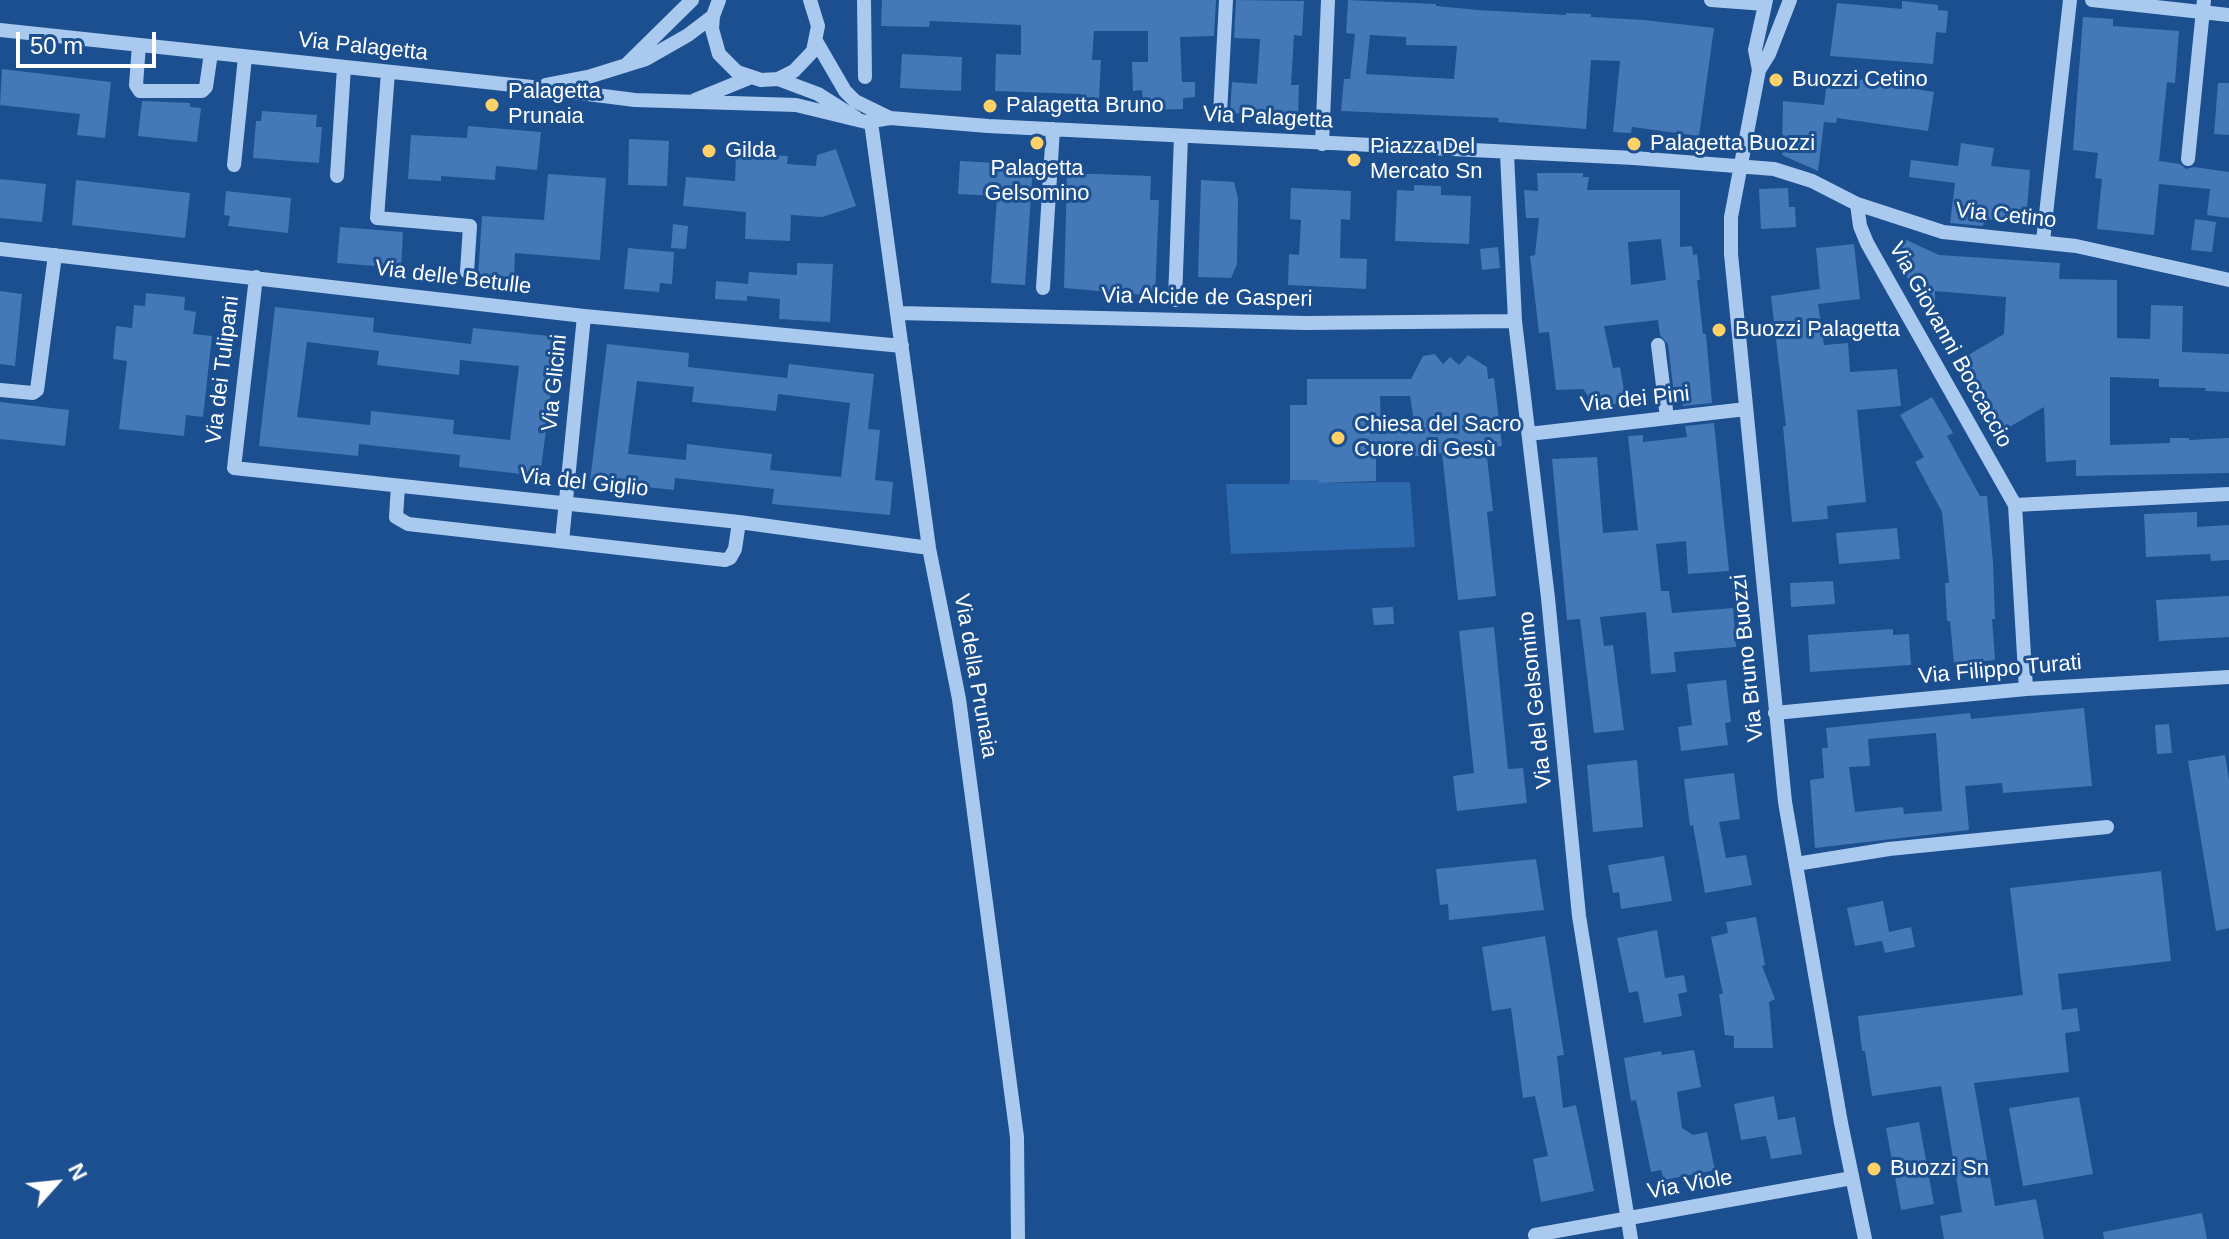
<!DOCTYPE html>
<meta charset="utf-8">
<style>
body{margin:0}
#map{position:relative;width:2229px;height:1239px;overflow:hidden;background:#1b4f8f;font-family:Arial,sans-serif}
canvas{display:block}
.north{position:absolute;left:16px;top:1143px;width:80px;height:80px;-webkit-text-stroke:6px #1b4f8f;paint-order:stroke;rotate:63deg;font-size:22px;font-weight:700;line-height:32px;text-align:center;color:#fff}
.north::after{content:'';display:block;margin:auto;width:28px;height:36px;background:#fff;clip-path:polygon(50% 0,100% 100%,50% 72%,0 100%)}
.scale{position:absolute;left:16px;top:32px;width:140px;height:36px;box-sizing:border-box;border:4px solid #fff;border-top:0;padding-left:10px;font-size:24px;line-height:28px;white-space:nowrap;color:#fff;-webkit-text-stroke:6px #1b4f8f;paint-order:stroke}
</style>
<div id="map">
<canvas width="2229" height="1239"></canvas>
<div class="north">N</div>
<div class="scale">50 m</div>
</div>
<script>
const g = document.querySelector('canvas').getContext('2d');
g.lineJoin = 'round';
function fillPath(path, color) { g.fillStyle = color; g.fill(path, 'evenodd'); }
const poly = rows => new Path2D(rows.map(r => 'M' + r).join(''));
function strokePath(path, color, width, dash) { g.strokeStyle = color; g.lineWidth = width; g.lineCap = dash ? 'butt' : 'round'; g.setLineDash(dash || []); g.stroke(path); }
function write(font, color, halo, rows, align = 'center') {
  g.font = font + ' Arial,sans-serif'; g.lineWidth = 6; g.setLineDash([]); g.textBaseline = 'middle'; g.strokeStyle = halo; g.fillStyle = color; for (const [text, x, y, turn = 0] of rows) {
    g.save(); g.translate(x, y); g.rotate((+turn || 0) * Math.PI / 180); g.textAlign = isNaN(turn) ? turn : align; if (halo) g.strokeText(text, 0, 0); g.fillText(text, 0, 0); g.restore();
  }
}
const green = poly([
 [1290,480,1319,480,1319,483,1410,482,1415,547,1231,554,1226,484,1289,484]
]);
const building = poly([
 [882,0,1216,0,1214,36,1180,37,1182,82,1195,82,1195,97,1183,98,1183,109,1143,110,1142,90,1133,91,1132,62,1148,62,1148,31,1094,31,1092,60,1101,60,1099,98,1081,97,1081,94,995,91,996,54,1021,55,1021,25,930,21,929,27,881,26],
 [1236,0,1304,1,1302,36,1294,35,1291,85,1299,85,1298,117,1230,113,1232,82,1257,84,1260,39,1234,38],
 [1348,0,1436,4,1436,6,1478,10,1566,15,1566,13,1591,14,1591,17,1644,20,1714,28,1699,136,1632,127,1631,133,1613,132,1620,61,1591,60,1586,129,1498,122,1499,118,1341,111,1344,79,1350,79,1355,34,1346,33],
 [1370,35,1406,37,1406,45,1457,46,1454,79,1366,74],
 [1902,1,1938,5,1938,10,1948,11,1946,33,1936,32,1933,64,1830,56,1837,3,1902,9],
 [2083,17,2113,19,2113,26,2179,31,2175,83,2167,82,2159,161,2180,164,2186,169,2194,167,2229,172,2229,218,2207,215,2210,189,2159,184,2154,235,2097,229,2102,179,2095,178,2098,153,2073,150],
 [902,54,962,57,961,91,900,88],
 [2,69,111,82,105,138,77,135,80,114,0,105],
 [1828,74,1934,92,1928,131,1837,118,1836,123,1824,122,1818,171,1782,155,1783,101,1824,105],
 [2218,83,2229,83,2229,135,2214,134],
 [142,101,190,103,190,107,201,108,197,142,138,136],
 [262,111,317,115,316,127,322,127,319,163,253,158,256,121,261,121],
 [468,126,541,132,537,170,496,166,495,180,441,176,441,181,408,179,411,135,467,138],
 [629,139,669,141,667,186,628,185],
 [1961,143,1994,148,1991,166,2030,170,2026,223,1984,219,1983,226,1950,223,1955,183,1909,177,1911,160,1958,166],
 [836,149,856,206,822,217,791,215,790,241,745,239,746,212,683,206,686,177,735,181,736,153,788,156,787,164,816,166,817,155],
 [960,161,1033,165,1025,285,991,283,997,196,958,194],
 [1067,173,1151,176,1150,200,1159,200,1155,296,1064,288],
 [1537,173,1583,173,1583,177,1589,177,1587,190,1680,190,1680,247,1692,246,1693,255,1697,254,1700,280,1697,280,1703,334,1706,334,1712,403,1683,406,1682,402,1675,403,1668,344,1660,335,1658,320,1604,326,1613,368,1620,367,1626,402,1596,407,1583,389,1556,390,1549,332,1539,333,1530,256,1535,255,1539,218,1526,218,1524,190,1538,191],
 [1661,239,1666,280,1631,285,1628,242],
 [548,174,606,178,600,260,515,253,514,279,478,276,482,216,544,220],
 [0,179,46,184,42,222,0,218],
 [76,180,190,193,185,238,72,225],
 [1201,180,1234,182,1238,198,1237,264,1231,278,1198,277],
 [1414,185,1441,186,1441,195,1471,196,1469,244,1395,241,1397,190,1414,191],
 [1291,188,1351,191,1350,220,1341,219,1340,258,1367,259,1366,289,1288,285,1289,254,1299,255,1301,220,1290,219],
 [1788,188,1789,207,1795,207,1796,227,1761,229,1759,189],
 [226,191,291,198,288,233,228,226,230,216,224,215],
 [2195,219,2216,222,2212,252,2191,250],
 [673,224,688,226,686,249,671,248],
 [340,227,403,232,401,268,337,263],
 [1900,237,1939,255,2060,263,2059,279,2117,280,2117,338,2150,339,2151,305,2183,306,2182,352,2229,354,2229,392,2205,391,2206,388,2159,387,2159,379,2110,377,2110,445,2170,443,2170,438,2189,438,2189,440,2229,438,2229,473,2076,476,2076,460,2046,462,2044,407,1999,433,1958,361,2004,334,2006,297,1935,291,1935,328,1892,250],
 [1854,244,1860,299,1818,304,1824,345,1848,343,1850,372,1897,369,1901,406,1857,410,1866,502,1827,506,1828,519,1792,522,1783,426,1786,426,1771,296,1820,289,1816,248],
 [1498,247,1500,268,1482,270,1480,249],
 [628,248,674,252,672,284,660,283,659,292,624,289],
 [797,263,833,264,830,322,779,319,780,299,747,296,747,301,715,299,716,281,748,284,749,272,797,275],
 [0,291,22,294,15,366,0,364],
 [146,293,185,297,184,310,196,312,193,334,212,336,203,417,186,415,184,436,119,429,127,361,113,359,116,326,132,328,134,305,145,306],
 [275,307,374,318,373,332,471,344,473,328,558,337,540,476,459,467,460,455,359,444,358,456,259,446],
 [307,342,379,351,377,365,459,375,460,360,519,366,510,440,453,434,454,420,371,411,370,425,297,417],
 [607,344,689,353,688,367,787,378,789,364,874,374,868,429,880,430,875,480,893,482,890,515,772,504,774,489,675,478,674,490,590,481],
 [637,381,694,387,692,402,776,411,778,394,850,403,841,477,770,470,772,454,687,444,686,460,628,454],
 [1435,354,1443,364,1450,357,1459,365,1468,355,1487,367,1488,379,1494,378,1502,446,1486,448,1493,511,1487,512,1496,596,1458,600,1442,453,1410,457,1409,451,1376,452,1376,481,1318,483,1319,480,1290,480,1290,405,1307,405,1307,379,1411,379,1423,356],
 [1380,396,1410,396,1415,428,1385,432,1385,425,1381,425],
 [1932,397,1953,433,1947,436,1980,496,1987,496,1993,563,1995,619,1992,619,1995,660,1954,664,1950,621,1947,621,1945,583,1949,583,1942,512,1915,462,1924,457,1900,415],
 [0,402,69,410,65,446,0,439],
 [1714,423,1729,571,1688,574,1686,541,1656,544,1661,591,1669,591,1672,613,1733,608,1736,647,1674,652,1676,672,1651,674,1646,612,1600,617,1604,646,1613,645,1624,730,1594,733,1580,619,1567,620,1552,459,1597,457,1603,533,1638,530,1628,436,1643,435,1643,442,1687,437,1685,426],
 [2197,512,2197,527,2229,525,2229,560,2211,561,2210,554,2146,557,2144,514],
 [1897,528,1900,559,1839,564,1836,533],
 [1833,581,1835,604,1791,607,1790,583],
 [2229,596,2229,637,2159,641,2156,600],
 [1393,607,1394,624,1374,625,1372,608],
 [1494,627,1508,769,1523,768,1527,803,1457,811,1453,776,1474,773,1459,631],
 [1893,629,1893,635,1909,634,1911,665,1810,672,1808,635],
 [1726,680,1731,722,1725,723,1728,745,1681,751,1678,727,1692,725,1687,684],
 [2084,708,2092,786,2003,793,2002,783,1965,786,1969,830,1815,848,1810,780,1824,778,1822,748,1828,748,1826,728,1970,713,1971,719],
 [1936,733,1942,811,1904,814,1903,807,1855,812,1849,767,1870,766,1868,739],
 [2169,724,2172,753,2157,754,2155,725],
 [2225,755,2229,780,2229,928,2216,931,2188,761],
 [1637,760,1643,827,1593,832,1587,765],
 [1734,773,1740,819,1719,822,1726,858,1746,855,1752,885,1705,893,1693,825,1690,826,1684,779],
 [1664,856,1672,901,1621,909,1619,892,1613,893,1608,865],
 [1536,859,1544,910,1449,920,1448,904,1440,905,1436,869],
 [2161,871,2171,961,2058,974,2062,1010,2077,1008,2080,1031,2065,1033,2069,1072,1974,1083,1995,1206,2036,1199,2044,1239,1944,1239,1940,1216,1962,1212,1941,1086,1872,1096,1865,1051,1862,1051,1858,1016,2023,995,2010,888],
 [1883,901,1889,932,1911,927,1915,947,1885,953,1882,941,1855,946,1847,908],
 [1756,917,1765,965,1762,966,1775,999,1769,1002,1773,1048,1734,1048,1734,1036,1725,1035,1719,994,1723,994,1711,937,1728,933,1726,922],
 [1657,930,1665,978,1684,975,1687,992,1678,994,1682,1016,1644,1023,1638,991,1629,993,1617,938],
 [1545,936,1564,1055,1557,1056,1563,1108,1576,1105,1594,1191,1541,1202,1533,1159,1548,1156,1535,1096,1523,1098,1511,1008,1492,1011,1482,947],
 [1694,1050,1701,1087,1677,1092,1682,1128,1693,1135,1707,1132,1715,1170,1664,1180,1661,1170,1651,1172,1636,1100,1631,1101,1624,1058,1661,1051,1662,1055],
 [1774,1096,1778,1120,1795,1117,1802,1154,1771,1159,1766,1136,1741,1140,1734,1104],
 [2079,1097,2093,1174,2023,1186,2009,1108],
 [1919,1122,1934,1204,1901,1210,1886,1128],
 [2202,1213,2207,1239,2104,1239,2103,1232]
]);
const minor = poly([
 [719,0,713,16,712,29,719,54,737,72,761,80,778,79,794,71,813,51,818,26,810,0],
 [864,0,865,77],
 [1711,0,1765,4],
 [1790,0,1769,54,1759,70,1731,217,1731,254,1785,802,1841,1123,1865,1239],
 [2092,0,2229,15],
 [0,30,532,87,635,100,796,105,866,122,890,118,988,126,1634,158,1774,169,1812,181,1857,204,1943,232,2076,246,2229,280],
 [816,41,845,91,855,101,890,118],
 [139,45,136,85,140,91,202,91,206,87,211,53],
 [628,63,692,0],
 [1759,70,1755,50,1766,0],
 [388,72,377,218,470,226,467,272],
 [778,79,818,94,856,118],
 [546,85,588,77,646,59,688,35,713,16],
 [695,100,749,78],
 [1220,114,1226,0],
 [871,122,929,548,959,699,1017,1137,1018,1239],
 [1322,144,1328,0],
 [1507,154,1515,321,1548,598,1579,916,1631,1239],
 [2188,159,2204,0],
 [234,165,245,57],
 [337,176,344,67],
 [1857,204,1860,226,1867,243,2015,505,2026,689],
 [2043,241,2070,0],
 [0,249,584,316,902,346],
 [256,277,234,468,739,522,929,548],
 [1043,288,1053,129],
 [1175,300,1181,136],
 [898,313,1305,323,1515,321],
 [1658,345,1667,418],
 [0,390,33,393,37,390,55,255],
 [1529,434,1746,409],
 [398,486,396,517,408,524,725,560,730,558,735,549,739,522],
 [2015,505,2229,494],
 [562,541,584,316],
 [1775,713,2026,689,2229,677],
 [1796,864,1889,849,2107,827],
 [1535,1235,1852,1178]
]);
const markers = [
 [1776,80,8,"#ffd166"],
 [492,105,8,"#ffd166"],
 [990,106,8,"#ffd166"],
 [1037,143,8,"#ffd166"],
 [1634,144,8,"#ffd166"],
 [709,151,8,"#ffd166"],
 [1354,160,8,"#ffd166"],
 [1719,330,8,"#ffd166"],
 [1338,438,8,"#ffd166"],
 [1874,1169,8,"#ffd166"]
];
const streetNames = [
 ["Via Palagetta",363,47,6],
 ["Via Palagetta",1268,118,3],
 ["Via Cetino",2006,216,6],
 ["Via delle Betulle",453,278,7],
 ["Via Alcide de Gasperi",1207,298,1],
 ["Via Giovanni Boccaccio",1950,345,61],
 ["Via dei Tulipani",223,370,-83],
 ["Via Glicini",555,383,-84],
 ["Via dei Pini",1635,400,-6],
 ["Via del Giglio",584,483,6],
 ["Via Bruno Buozzi",1748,658,-96],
 ["Via Filippo Turati",2000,670,-5],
 ["Via della Prunaia",975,676,80],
 ["Via del Gelsomino",1536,700,-96],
 ["Via Viole",1690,1185,-10]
];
const poiNames = [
 ["Buozzi Cetino",1792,80],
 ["Palagetta",508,92],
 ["Prunaia",508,117],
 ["Palagetta Bruno",1006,106],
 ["Palagetta Buozzi",1650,144],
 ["Piazza Del",1370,147],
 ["Mercato Sn",1370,172],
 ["Gilda",725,151],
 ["Palagetta",1037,169,"center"],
 ["Gelsomino",1037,194,"center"],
 ["Buozzi Palagetta",1735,330],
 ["Chiesa del Sacro",1354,425],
 ["Cuore di Gesù",1354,450],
 ["Buozzi Sn",1890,1169]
];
fillPath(green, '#2e69ad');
fillPath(building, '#4478b7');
strokePath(minor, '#a9c9ee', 14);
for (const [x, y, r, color] of markers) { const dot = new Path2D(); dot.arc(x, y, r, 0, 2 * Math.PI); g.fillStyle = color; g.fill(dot); strokePath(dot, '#1b4f8f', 3); }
write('22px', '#fff', '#1b4f8f', streetNames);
write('22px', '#fff', '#1b4f8f', poiNames, 'left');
</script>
